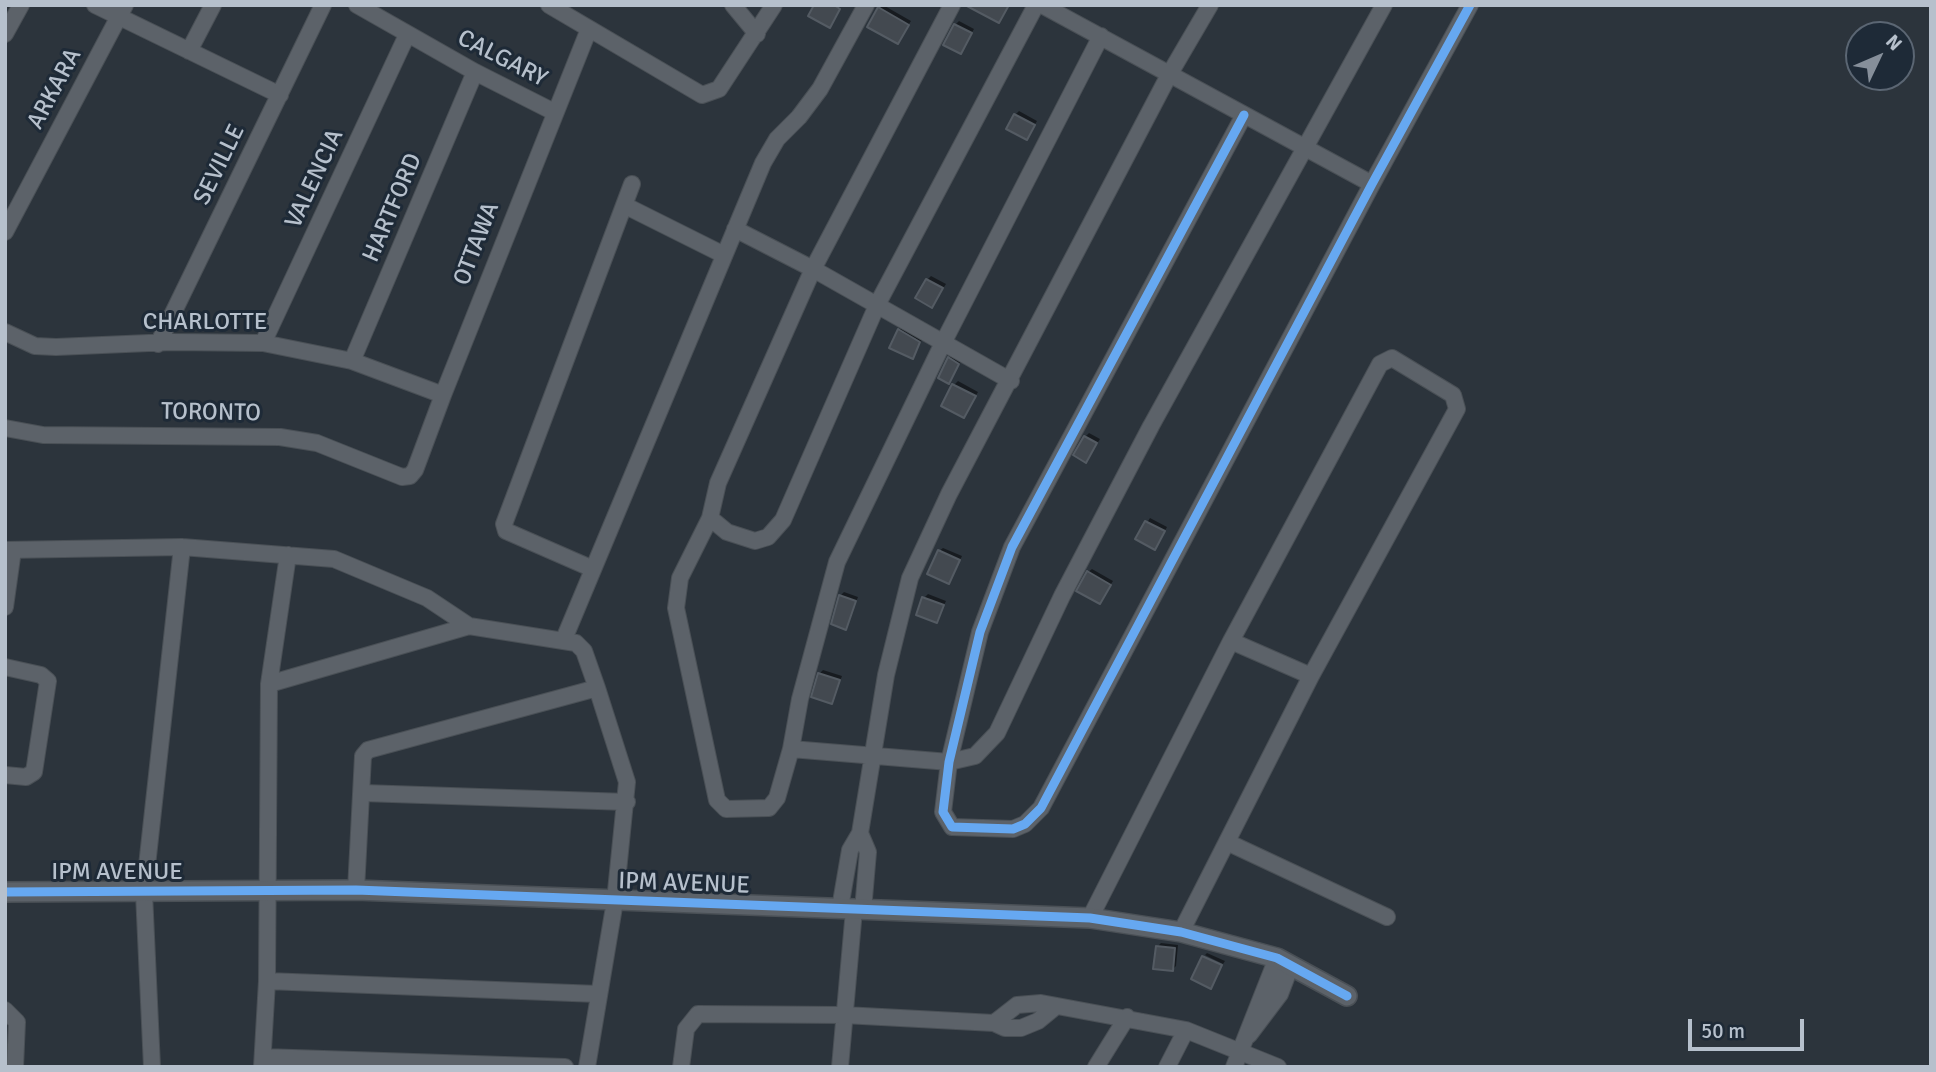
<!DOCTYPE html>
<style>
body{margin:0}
#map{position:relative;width:1936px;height:1072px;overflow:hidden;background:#2c343c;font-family:Signika,sans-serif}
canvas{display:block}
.frame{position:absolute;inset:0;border:7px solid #b6c0cc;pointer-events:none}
.north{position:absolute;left:1845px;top:21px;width:70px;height:70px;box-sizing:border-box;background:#1e2a37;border:2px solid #5b6673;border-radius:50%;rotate:46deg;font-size:19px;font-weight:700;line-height:28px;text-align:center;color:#b6c0cc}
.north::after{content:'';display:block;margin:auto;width:24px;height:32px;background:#868f9a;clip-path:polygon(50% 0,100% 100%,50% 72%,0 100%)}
.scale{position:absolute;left:1688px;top:1019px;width:116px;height:32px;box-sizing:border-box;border:4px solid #b6c0cc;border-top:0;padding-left:9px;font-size:21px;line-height:24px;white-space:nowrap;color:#b6c0cc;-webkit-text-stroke:5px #1e2a37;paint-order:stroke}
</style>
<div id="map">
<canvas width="1936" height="1072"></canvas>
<div class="frame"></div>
<div class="north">N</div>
<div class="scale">50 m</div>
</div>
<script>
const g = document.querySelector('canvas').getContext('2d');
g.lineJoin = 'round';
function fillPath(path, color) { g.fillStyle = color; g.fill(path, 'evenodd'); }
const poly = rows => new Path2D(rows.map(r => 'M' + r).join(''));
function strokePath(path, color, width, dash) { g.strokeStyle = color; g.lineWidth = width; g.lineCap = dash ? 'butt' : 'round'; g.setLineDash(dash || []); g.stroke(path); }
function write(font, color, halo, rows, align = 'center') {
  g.font = font + ' Signika,sans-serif'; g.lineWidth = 6; g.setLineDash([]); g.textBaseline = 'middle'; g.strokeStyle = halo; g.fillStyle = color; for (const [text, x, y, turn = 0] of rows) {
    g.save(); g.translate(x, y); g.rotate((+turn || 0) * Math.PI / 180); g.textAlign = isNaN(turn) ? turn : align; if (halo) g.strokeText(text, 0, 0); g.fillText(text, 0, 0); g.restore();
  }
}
const shadow = poly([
 [883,5,911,21,897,42,880,8],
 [959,21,974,29,961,52,955,25],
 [1019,111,1037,121,1027,138,1015,115],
 [931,276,946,284,932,306,927,280],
 [903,326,923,338,913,357,899,330],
 [953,355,962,360,949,382,949,358],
 [958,381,978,392,964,416,954,385],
 [1089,433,1100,439,1086,461,1085,437],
 [1150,518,1167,527,1158,544,1137,539],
 [943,548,962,556,949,582,939,551],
 [1092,569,1113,581,1099,602,1088,572],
 [844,592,858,597,846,627,840,596],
 [928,594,946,601,936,621,924,598],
 [823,670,842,676,832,702,819,674],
 [1161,943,1178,945,1176,966,1172,970,1157,947],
 [1207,953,1225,961,1223,964,1205,955]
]);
const building = poly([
 [814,5,834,5,840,9,830,28,808,16,814,5],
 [965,5,1009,5,999,23,965,5],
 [878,7,909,25,898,44,867,27,878,7],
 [954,24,972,33,961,54,943,45,954,24],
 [1014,114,1035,125,1027,140,1006,129,1014,114],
 [926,279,943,288,932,308,915,298,926,279],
 [898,329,920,342,913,359,889,348,898,329],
 [948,357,959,364,949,384,938,378,948,357],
 [952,384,976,396,964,418,941,406,952,384],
 [1084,436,1097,443,1086,463,1073,455,1084,436],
 [1145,521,1165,531,1155,550,1135,539,1145,521],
 [938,550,960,560,949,584,927,574,938,550],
 [1087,571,1111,585,1100,604,1076,591,1087,571],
 [839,595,856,601,846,630,831,624,839,595],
 [922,597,944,605,937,623,916,615,922,597],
 [818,673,840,680,832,704,811,697,818,673],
 [1156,946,1175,948,1173,971,1153,969,1156,946],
 [1202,956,1222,965,1211,989,1191,979,1202,956]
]);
const minor = poly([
 [95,5,280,95],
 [357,5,475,72,554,112],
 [549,5,702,95,719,89,774,5],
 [733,5,757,34],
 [952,5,813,269,1011,381],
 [1042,5,1372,184],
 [5,34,21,5],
 [189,51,213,5],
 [1244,115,1012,547,980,632,949,762,943,812,952,827,1013,829,1025,824,1041,808,1372,184,1470,5],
 [624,205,724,255],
 [735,229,813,269,718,483,710,518,680,578,676,608,717,800,726,809,769,808,777,798,791,749,800,699,837,562,943,343,1101,36],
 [5,232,125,5],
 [5,332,35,346,56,347,172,342,263,343,352,361,443,395],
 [263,343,407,35],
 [158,344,323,5],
 [352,361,475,72],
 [5,428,43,435,280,437,317,443,402,477,410,476,415,470,443,395,589,29],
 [710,518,727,532,755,541,768,537,783,520,878,303,1036,5],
 [5,550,182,547,334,559,427,598,469,626,576,643,584,651,597,688,627,782,615,901,587,1067],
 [593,569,506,531,504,524,632,184],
 [5,607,13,550],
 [564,639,763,163,777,139,799,117,820,89,866,5],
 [5,667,41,675,48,681,34,772,26,777,5,775],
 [269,684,469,626],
 [791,749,949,762,975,756,997,733,1062,596,1151,426,1384,5],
 [363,793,627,802],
 [860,833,868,852,863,910],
 [1227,842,1387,917],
 [356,890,363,756,368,750,597,688],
 [840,908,850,850,860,833,886,675,910,578,949,494,1169,75,1210,5],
 [1090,918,1231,641],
 [1181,932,1311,676,1457,409,1453,395,1392,358,1380,364,1231,641,1311,676],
 [267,981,598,994],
 [5,1010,17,1022,15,1067],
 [994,1023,1017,1005,1041,1003,1186,1030,1278,1067],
 [1249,1035,1280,994,1291,965],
 [263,1057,565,1067],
 [152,1067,144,893,182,547],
 [262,1067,267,981,269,684,288,555],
 [681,1067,686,1029,698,1014,844,1015,994,1023,1005,1028,1021,1028,1038,1021,1055,1007],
 [840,1067,854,910],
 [1096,1067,1127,1017],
 [1167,1067,1186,1030],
 [1234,1067,1277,958]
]);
const tertiary = poly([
 [5,892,356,890,1090,918,1181,932,1277,958,1347,996]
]);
const cycleway = poly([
 [1244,115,1012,547,980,632,949,762,943,812,952,827,1013,829,1025,824,1041,808,1372,184,1470,5],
 [5,892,356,890,1090,918,1181,932,1277,958,1347,996]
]);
const streetNames = [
 ["CALGARY",502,59,27],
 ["ARKARA",55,89,-62],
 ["SEVILLE",220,165,-64],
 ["VALENCIA",315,179,-65],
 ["HARTFORD",393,208,-67],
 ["OTTAWA",477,244,-69],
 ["CHARLOTTE",205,323],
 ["TORONTO",211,413,1],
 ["IPM AVENUE",117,873],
 ["IPM AVENUE",684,884,2]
];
fillPath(shadow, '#0007');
fillPath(building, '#434950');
strokePath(building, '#545b63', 2);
strokePath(minor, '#4a5056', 18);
strokePath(tertiary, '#4a5056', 22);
strokePath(minor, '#5c6269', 16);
strokePath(tertiary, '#5c6269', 19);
strokePath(cycleway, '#66a8f1', 9);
write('24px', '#b6c0cc', '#1e2a37', streetNames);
</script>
